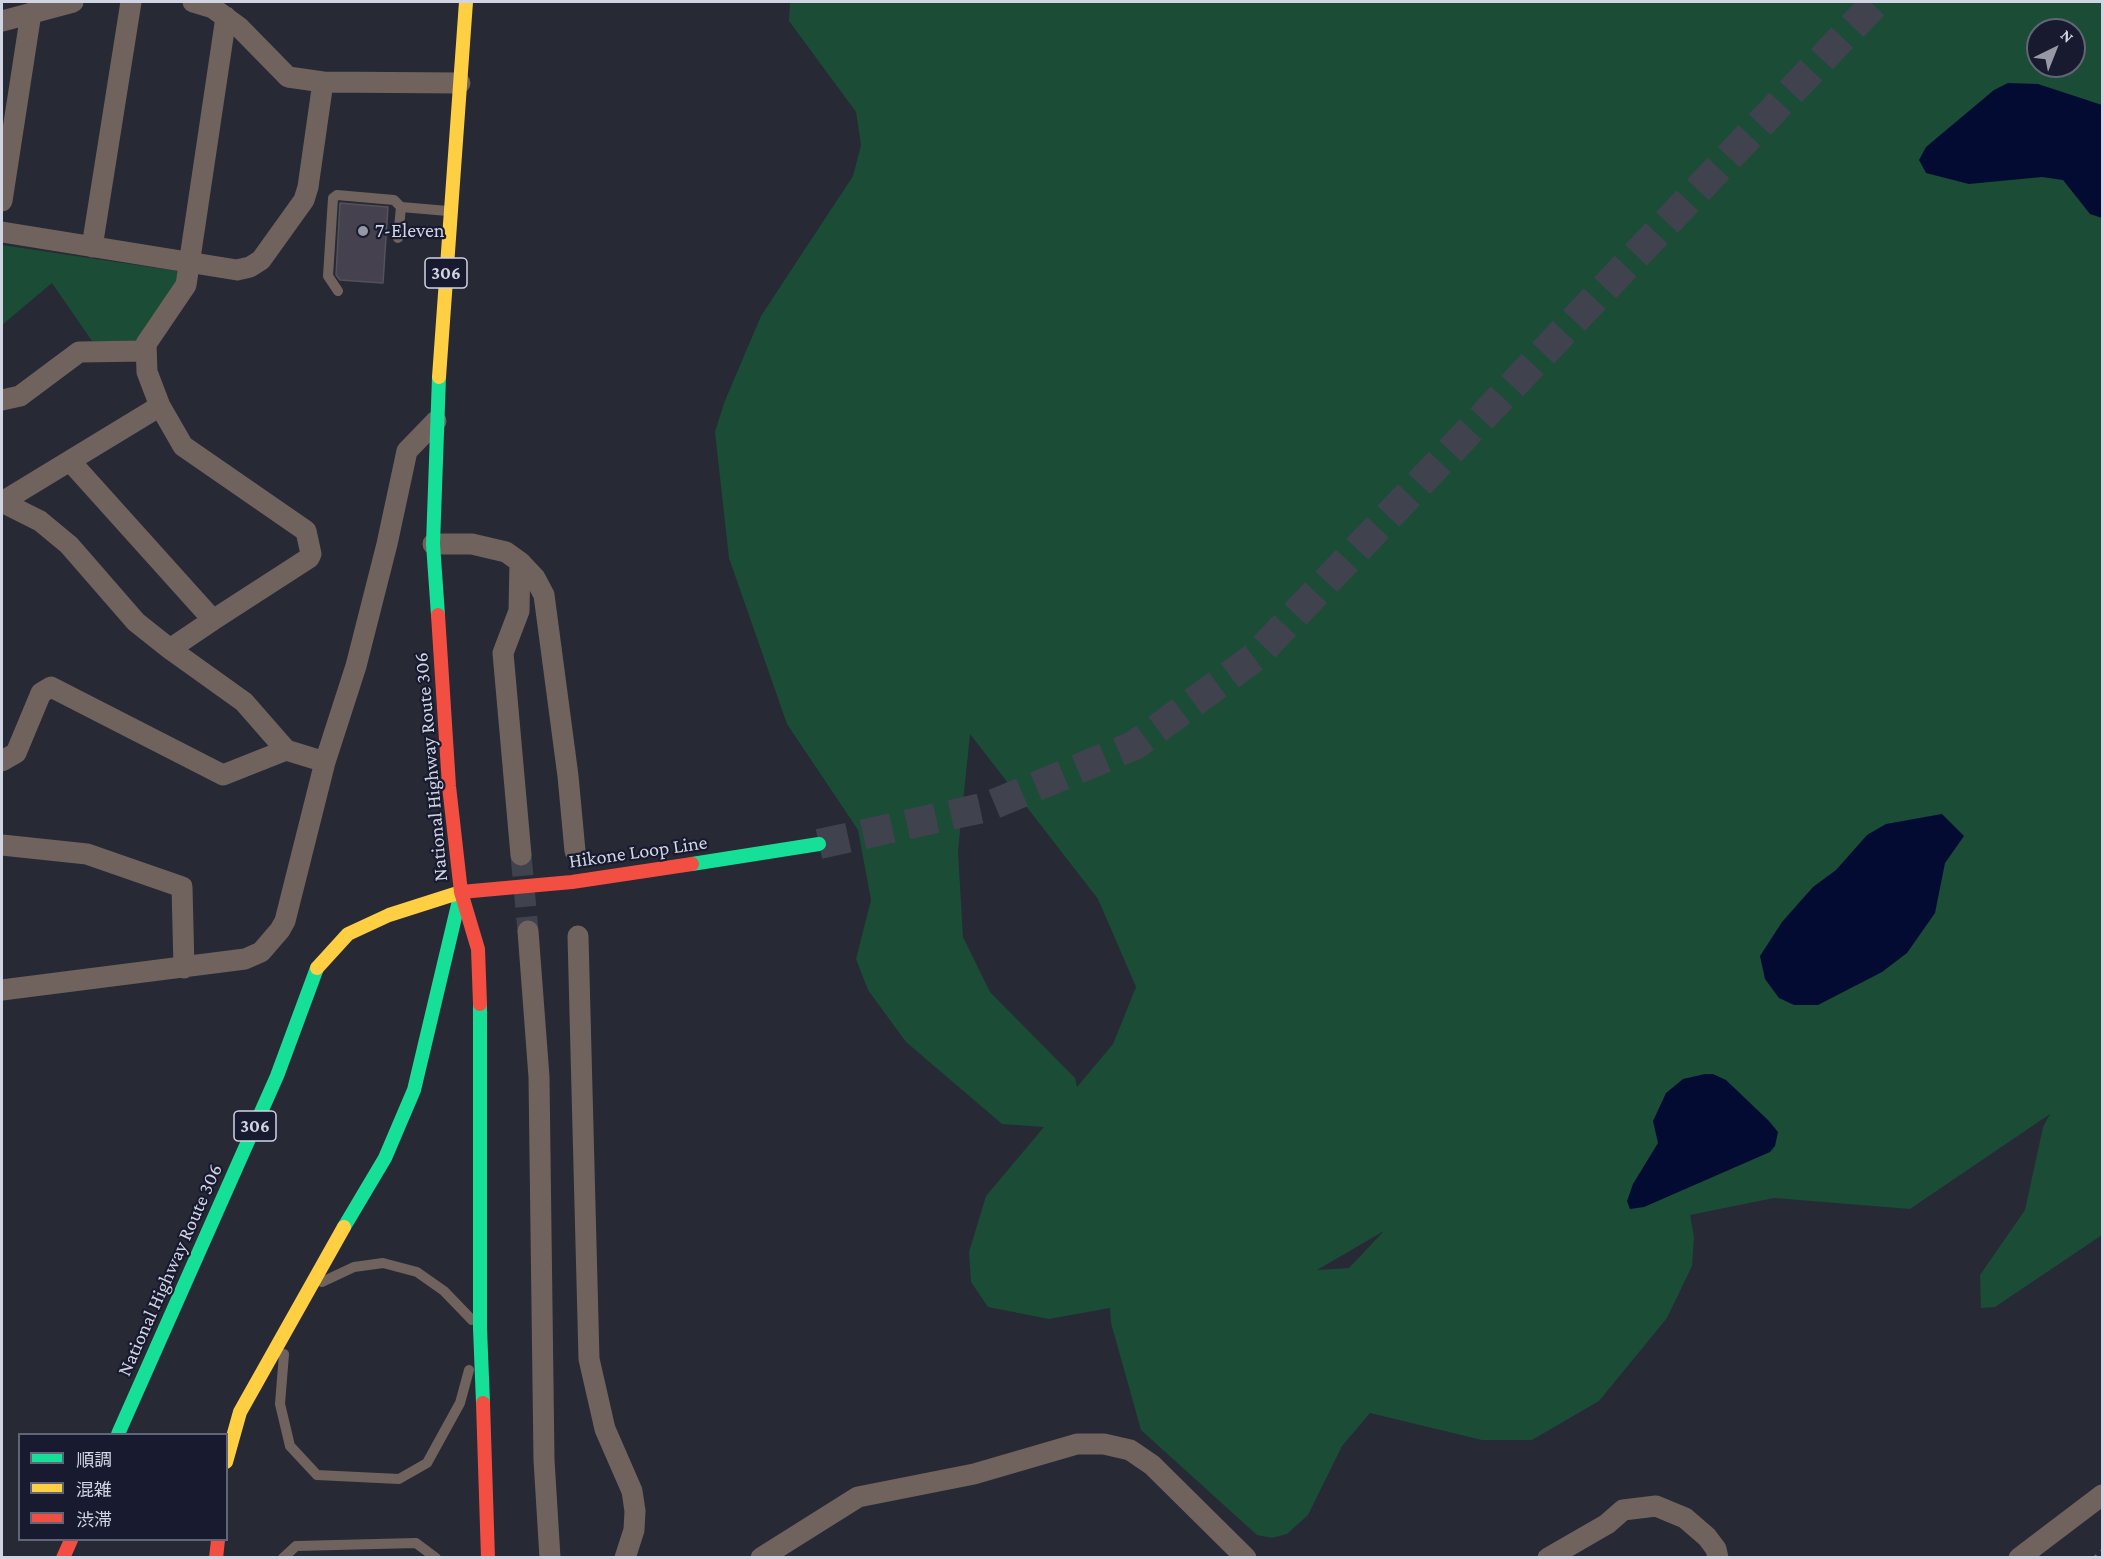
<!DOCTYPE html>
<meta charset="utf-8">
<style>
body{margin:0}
#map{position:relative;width:2104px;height:1559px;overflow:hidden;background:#272934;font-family:"Crimson Pro","Noto Sans JP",serif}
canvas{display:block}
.frame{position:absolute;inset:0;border:3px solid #d1d4e2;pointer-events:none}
.legend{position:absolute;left:18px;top:1433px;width:210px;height:108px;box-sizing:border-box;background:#181b2f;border:2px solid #626577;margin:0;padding:8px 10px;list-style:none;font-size:18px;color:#d1d4e2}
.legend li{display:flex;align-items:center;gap:12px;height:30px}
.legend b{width:30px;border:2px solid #626577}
.north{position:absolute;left:2026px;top:18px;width:60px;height:60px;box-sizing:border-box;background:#181b2f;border:2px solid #626577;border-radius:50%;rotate:43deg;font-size:16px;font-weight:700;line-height:24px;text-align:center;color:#d1d4e2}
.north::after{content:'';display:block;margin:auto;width:21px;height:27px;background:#9698a5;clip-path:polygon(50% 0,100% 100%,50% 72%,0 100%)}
</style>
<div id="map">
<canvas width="2104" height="1559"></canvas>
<div class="frame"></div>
<ul class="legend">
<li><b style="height:8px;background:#16e098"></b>順調</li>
<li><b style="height:8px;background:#ffcf43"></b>混雑</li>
<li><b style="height:8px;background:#f24e42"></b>渋滞</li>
</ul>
<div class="north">N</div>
</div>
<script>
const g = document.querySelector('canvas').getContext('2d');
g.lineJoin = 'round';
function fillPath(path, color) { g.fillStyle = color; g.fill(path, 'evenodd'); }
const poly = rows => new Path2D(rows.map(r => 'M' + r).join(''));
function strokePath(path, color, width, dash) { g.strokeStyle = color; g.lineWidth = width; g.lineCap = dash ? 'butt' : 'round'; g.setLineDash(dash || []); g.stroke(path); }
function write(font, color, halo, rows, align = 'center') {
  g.font = font + ' "Crimson Pro",serif'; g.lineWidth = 4.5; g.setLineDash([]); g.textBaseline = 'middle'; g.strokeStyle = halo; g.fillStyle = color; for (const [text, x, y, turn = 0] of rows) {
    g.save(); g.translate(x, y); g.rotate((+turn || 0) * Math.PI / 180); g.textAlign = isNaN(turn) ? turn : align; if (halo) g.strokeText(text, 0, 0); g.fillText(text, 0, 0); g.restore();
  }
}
const green = poly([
 [790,2,2102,2,2102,1235,1995,1307,1981,1308,1980,1275,2025,1210,2043,1127,2050,1114,1910,1209,1774,1198,1690,1215,1694,1237,1692,1266,1667,1318,1599,1401,1532,1440,1482,1440,1370,1413,1342,1446,1308,1515,1287,1534,1272,1538,1257,1535,1141,1430,1111,1323,1110,1308,1049,1319,988,1307,971,1282,969,1252,986,1196,1044,1127,1002,1124,906,1042,868,990,856,959,871,900,858,830,787,724,729,558,715,432,724,403,761,316,853,176,861,145,856,112,789,21],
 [2038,30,2074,30,2074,66,2038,66],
 [970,734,1098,899,1136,987,1113,1044,1077,1087,1075,1078,990,992,963,937,958,851],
 [1384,1231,1349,1268,1317,1270],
 [2,245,177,271,179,281,137,341,92,341,52,283,2,325]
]);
const water = poly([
 [2008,83,2038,84,2102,105,2102,218,2090,214,2063,180,2042,177,1969,184,1926,173,1919,160,1926,147,1994,90],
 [1942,814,1964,836,1945,863,1935,913,1907,953,1882,972,1818,1005,1794,1005,1779,998,1765,979,1760,956,1782,922,1813,887,1836,870,1867,835,1886,824],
 [1705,1074,1713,1074,1726,1080,1769,1121,1778,1132,1775,1146,1770,1152,1644,1207,1630,1209,1627,1201,1633,1184,1658,1143,1653,1121,1666,1093,1683,1079]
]);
const building = poly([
 [340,203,388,207,383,283,340,280,336,275,340,203]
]);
const streetTunnel = poly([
 [521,855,528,931]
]);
const secondaryTunnel = poly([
 [819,844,987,807,1135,745,1255,657,1876,2]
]);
const lane = poly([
 [398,238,401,207],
 [338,291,328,276,333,198,337,195,394,200,401,207,448,211],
 [322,1282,354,1267,383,1263,417,1272,444,1291,472,1320],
 [284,1354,280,1404,290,1446,317,1475,399,1479,427,1463,460,1403,469,1370],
 [283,1558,296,1546,416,1543,436,1558]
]);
const street = poly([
 [193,2,213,8,240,28,288,77,323,82,460,83],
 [2,21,73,2],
 [2,201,31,13],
 [2,232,237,270,250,267,261,260,304,200,308,187,323,82],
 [92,247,131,2],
 [2,400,20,396,79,352,146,351],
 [160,406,147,372,146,344,186,285,226,17],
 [2,502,160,406,183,446,306,531,311,554,309,558,213,620,70,461],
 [2,502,40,521,69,545,136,622,170,649],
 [433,544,472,544,506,552,520,562,535,578,544,595,568,776,575,851],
 [520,562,519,611,503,653,521,855],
 [213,620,170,649,244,702,286,750],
 [2,761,16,753,41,693,51,687,223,775,286,750,325,762],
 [2,845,87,854,182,887,184,968],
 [528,931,539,1077,544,1460,550,1558],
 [578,936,589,1359,605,1429,632,1491,635,1511,634,1530,625,1558],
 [2,990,245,959,261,952,280,930,285,921,325,762,356,666,387,544,407,451,436,421],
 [761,1558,858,1497,974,1474,1077,1444,1104,1444,1130,1450,1152,1465,1246,1558],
 [1548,1558,1607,1524,1623,1510,1656,1506,1685,1518,1707,1537,1716,1549,1718,1558],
 [2019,1558,2102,1495]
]);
const fast = poly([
 [438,615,433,544,439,377],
 [692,864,819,844],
 [480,1004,480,1328,483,1403],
 [344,1227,385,1158,414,1090,461,892],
 [118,1434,277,1076,317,968]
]);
const slow = poly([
 [439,377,466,2],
 [317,968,348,934,389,915,461,892],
 [226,1462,240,1412,344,1227]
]);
const jam = poly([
 [438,615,449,786,461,892,478,949,480,1004],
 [461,892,572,882,692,864],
 [483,1403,488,1558],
 [63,1558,71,1540],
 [216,1558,218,1540]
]);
const rail = poly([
 [2095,1558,2102,1551]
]);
const markers = [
 [363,231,6,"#9698a5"]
];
const shields = [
 [446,273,42],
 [255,1126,42]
];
const shieldNames = [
 ["306",446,273],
 ["306",255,1126]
];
const poiNames = [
 ["7-Eleven",375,231]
];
const streetNames = [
 ["National Highway Route 306",431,767,-95],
 ["Hikone Loop Line",638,852,-8],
 ["National Highway Route 306",170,1270,-66]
];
fillPath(green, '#1b4c36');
fillPath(water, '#040b33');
fillPath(building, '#46414e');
strokePath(building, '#53525a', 1.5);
strokePath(streetTunnel, '#40434e', 21, [21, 10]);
strokePath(secondaryTunnel, '#40434e', 30, [30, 15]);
strokePath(lane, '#70635e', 10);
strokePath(street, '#70635e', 21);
strokePath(fast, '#16e098', 14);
strokePath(slow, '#ffcf43', 14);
strokePath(jam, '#f24e42', 14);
strokePath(rail, '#696467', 4.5, [3, 6]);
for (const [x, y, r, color] of markers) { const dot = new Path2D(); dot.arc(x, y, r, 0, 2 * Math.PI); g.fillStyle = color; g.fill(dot); strokePath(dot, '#181b2f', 2); }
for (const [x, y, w] of shields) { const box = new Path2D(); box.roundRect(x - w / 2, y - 15, w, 30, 4.5); g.fillStyle = '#181b2f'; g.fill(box); strokePath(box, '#d1d4e2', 1.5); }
write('bold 18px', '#d1d4e2', null, shieldNames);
write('20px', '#d1d4e2', '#181b2f', poiNames, 'left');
write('20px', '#d1d4e2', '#181b2f', streetNames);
</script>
